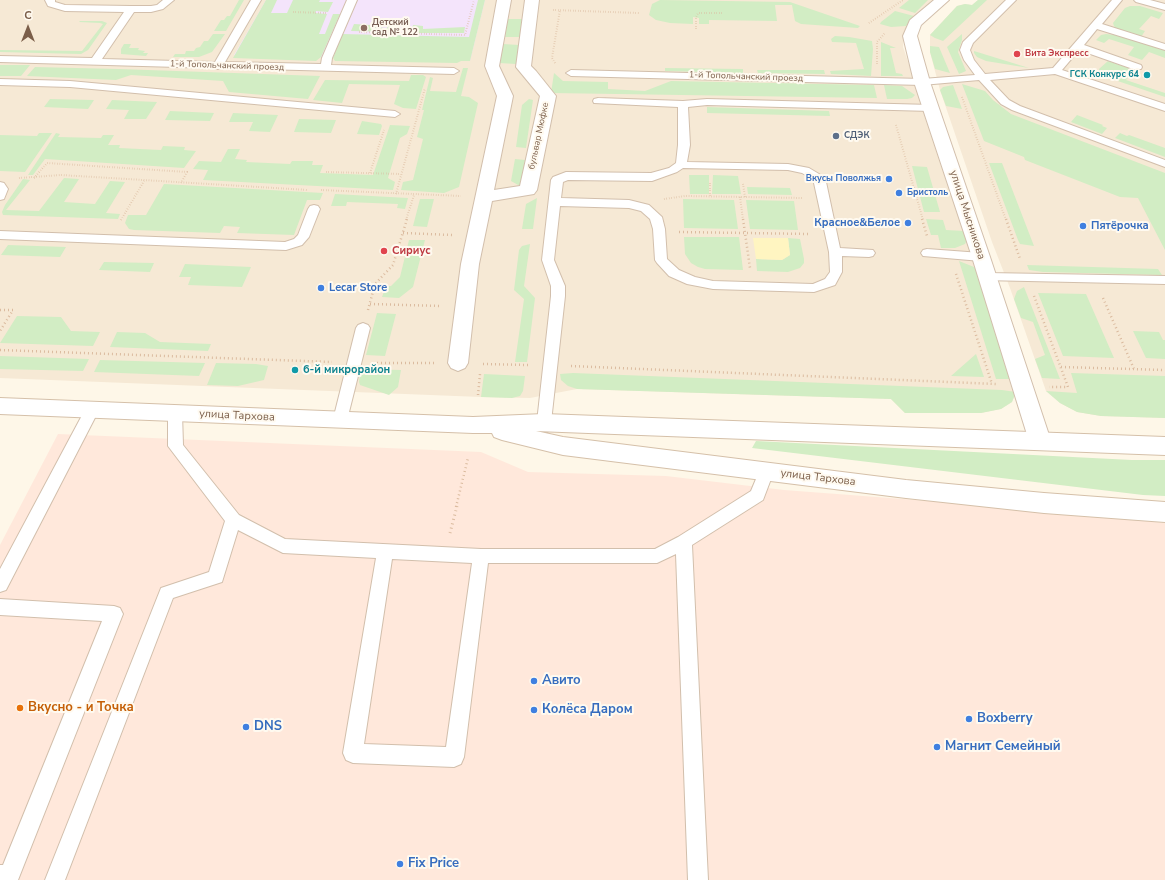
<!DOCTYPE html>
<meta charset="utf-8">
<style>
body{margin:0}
#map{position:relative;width:1165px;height:880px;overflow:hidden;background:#fef7e8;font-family:"Nunito Sans",sans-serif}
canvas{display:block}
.north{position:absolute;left:8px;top:8px;width:40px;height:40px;-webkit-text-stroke:3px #fffaf0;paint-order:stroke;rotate:0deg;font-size:11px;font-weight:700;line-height:16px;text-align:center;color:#7b5e49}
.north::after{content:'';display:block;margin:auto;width:14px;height:18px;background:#7b5e49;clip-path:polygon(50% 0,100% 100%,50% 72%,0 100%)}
</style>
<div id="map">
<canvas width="1165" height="880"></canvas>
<div class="north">С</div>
</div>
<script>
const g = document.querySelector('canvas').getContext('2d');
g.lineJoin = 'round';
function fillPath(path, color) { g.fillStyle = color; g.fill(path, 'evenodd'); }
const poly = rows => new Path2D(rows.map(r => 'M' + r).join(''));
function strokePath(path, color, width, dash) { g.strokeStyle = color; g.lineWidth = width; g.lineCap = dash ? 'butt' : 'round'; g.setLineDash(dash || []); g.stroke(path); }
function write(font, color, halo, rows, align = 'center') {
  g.font = font + ' "Nunito Sans",sans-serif'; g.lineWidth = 4; g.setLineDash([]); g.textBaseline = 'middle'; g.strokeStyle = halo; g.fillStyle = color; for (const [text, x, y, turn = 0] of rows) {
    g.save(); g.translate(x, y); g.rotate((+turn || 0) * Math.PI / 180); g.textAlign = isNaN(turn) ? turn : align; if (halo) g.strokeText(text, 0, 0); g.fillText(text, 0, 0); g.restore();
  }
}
const residential = poly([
 [0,0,938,0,913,21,904,33,903,47,980,274,1016,392,1012,402,1001,409,981,413,905,413,891,399,577,389,530,398,481,397,0,378],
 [978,0,1165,0,1165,418,1101,416,1077,412,1060,403,1046,391,1010,288,992,242,940,90,930,52,930,35,957,6,965,4,972,5]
]);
const commercial = poly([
 [58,434,481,452,528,472,666,476,784,490,1048,510,1165,523,1165,880,0,880,0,545]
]);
const education = poly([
 [266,0,485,0,470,61,234,55]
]);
const green = poly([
 [239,0,244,0,226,31,214,31,221,20,224,20,227,16,230,16],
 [266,0,277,0,271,13,287,13,293,0,320,0,319,2,333,2,328,12,316,11,315,13,327,14,319,34,325,34,333,14,340,14,321,57,316,61,233,58],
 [478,0,485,0,470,61,461,61,457,63,335,61,333,58,342,34,469,37],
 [660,0,790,2,860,26,858,28,801,24,795,21,792,5,775,5,777,21,709,20,709,24,699,24,699,18,693,17,693,24,670,23,656,20,649,15,652,4],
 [909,0,928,0,915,13,899,8],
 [978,0,987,0,943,41,935,38,930,35,957,6,965,4,972,5],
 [1130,6,1140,6,1163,13,1159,19,1151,16,1139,29,1145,31,1141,37,1116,29,1114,26,1113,23,1125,8],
 [895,11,914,16,906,26,891,27,880,24,881,22],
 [508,19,523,19,520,37,505,37],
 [80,21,102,21,107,23,88,50,81,54,0,52,0,50,82,51,103,24,100,23,79,22],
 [354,24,371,25,370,27,387,28,389,24,398,24,395,32,351,31],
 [413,25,423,26,423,29,465,27,464,33,411,33],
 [213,34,225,34,212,52,199,57,173,57,175,54,185,54,186,51,194,51,196,48,200,47,204,41,208,41],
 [962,34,962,40,958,52,966,71,959,74,947,47],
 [1106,34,1125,36,1165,49,1165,58,1149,52,1142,60,1128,55,1134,47,1109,39,1104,43,1096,40,1101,35],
 [835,36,849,37,872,41,873,49,871,76,831,74,830,71,864,69,856,43,832,42,831,39],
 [881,42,896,48,890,48,896,73,902,74,903,76,881,76],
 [124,44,131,44,129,48,139,48,138,50,145,51,143,53,148,53,146,56,121,54,121,49],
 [503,44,519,45,516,64,499,63],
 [930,46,939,47,950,73,935,69,930,52],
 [974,51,1029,68,986,61,977,57,974,53],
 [1108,61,1134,70,1126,80,1165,93,1165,97,1100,75,1099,69],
 [0,65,30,65,21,76,0,76],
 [35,67,119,69,320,76,308,99,229,92,223,81,131,75,116,80,27,76],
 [463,68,468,68,461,96,469,97,478,103,459,187,444,193,401,190,403,182,413,180,423,139,417,137,424,110,422,110,430,77,433,78,430,91,456,92],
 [665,68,743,69,743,73,665,71],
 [757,70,824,70,825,74,758,73],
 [554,73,563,81,608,82,608,89,645,91,671,81,874,85,877,98,551,93],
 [411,75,423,75,426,77,416,109,403,108,394,104,400,85,349,84,342,103,313,100,325,80,409,81],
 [962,84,985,91,993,100,1011,114,1165,173,1165,250,1138,198,1120,197,1025,160,1024,157,984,141],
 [884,85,902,86,915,95,912,98,907,99,887,99],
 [953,85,962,109,946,106,940,90,943,87],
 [50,99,94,100,88,109,44,107],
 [529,99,533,100,526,148,516,147,522,105],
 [112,100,157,102,146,119,124,119,129,110,106,109],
 [707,107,829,111,830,116,707,113],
 [170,111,214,113,210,121,165,120],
 [233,113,278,115,270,132,249,131,253,122,229,122],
 [1077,115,1103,125,1102,126,1107,128,1102,134,1071,122],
 [299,119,336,120,331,133,294,132],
 [362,121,381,124,382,126,379,135,357,134],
 [390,125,410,126,407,134,400,138,388,178,395,182,393,190,203,180,208,170,193,169,199,161,221,162,228,149,240,149,235,159,247,160,246,162,290,164,292,161,313,161,312,165,323,165,320,173,373,175],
 [39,133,52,133,25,172,0,171,0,135,37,136],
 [56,133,60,134,58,137,101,138,103,135,114,135,108,145,120,145,119,148,161,150,163,146,185,147,184,150,196,151,184,168,45,159,33,175,28,175],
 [1120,133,1127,136,1129,135,1165,148,1165,157,1115,138],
 [515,159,525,160,520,186,511,181],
 [989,163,1002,163,1034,246,1020,244,1018,240],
 [912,166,927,167,940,212,924,212],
 [689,175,709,175,709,194,690,194],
 [713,175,738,176,741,194,712,194],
 [64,178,79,179,64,202,95,204,110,181,125,182,106,213,120,214,118,219,3,215,2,212,5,205,23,179,30,180,6,210,39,211],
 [164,184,323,193,320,200,307,200,294,235,237,233,240,227,224,226,220,233,134,230,129,229,125,223,128,215,146,215],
 [747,187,790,188,792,195,748,194],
 [335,194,408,198,405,209,397,208,398,204,347,202,346,206,331,206],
 [537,198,533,229,522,229,526,204],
 [420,199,434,199,427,227,413,226],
 [683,199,734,200,738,229,684,228],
 [746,200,794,201,798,230,750,229],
 [926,219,943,220,946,230,965,231,967,240,965,244,955,248,941,248,938,235,931,235],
 [684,237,739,237,743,270,705,269,698,267,691,263,685,254],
 [788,238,800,239,804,259,804,263,800,268,788,272,757,271,756,259,782,260,790,255],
 [409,240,425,240,413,287,399,298,382,297,386,286,391,286,400,277],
 [530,244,524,286,535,298,527,362,515,362,524,299,514,290,519,250,522,246],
 [8,245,66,247,60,257,1,255],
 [959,261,974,267,980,274,1014,379,996,379],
 [104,262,154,263,150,272,99,270],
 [185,264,251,267,242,287,188,285,191,277,179,277],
 [1027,265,1158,269,1162,275,1043,272,1029,270],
 [1024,287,1060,379,1042,378,1035,359,1045,355,1033,322,1021,318,1014,299,1017,291],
 [1038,293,1086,294,1114,358,1063,356],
 [377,313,396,314,385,356,366,355],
 [17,316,61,317,71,331,100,332,93,346,0,343],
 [1133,331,1159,332,1163,340,1165,340,1165,359,1146,358],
 [117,332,145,333,160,342,211,344,208,351,110,347],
 [976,354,984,377,951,376],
 [0,356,89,359,83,371,0,369],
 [100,360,205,363,199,376,94,372],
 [216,363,256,364,268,366,264,380,238,386,207,385],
 [361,369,401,370,398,387,389,395,360,385,359,382],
 [573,373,1002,390,1016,392,1012,402,1001,409,981,413,905,413,891,399,577,389,568,386,561,380,560,374],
 [1071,373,1165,376,1165,418,1101,416,1077,412,1060,403,1046,391,1077,393],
 [484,374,525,376,523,391,520,396,512,398,481,397],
 [756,441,1132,460,1165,460,1165,496,1143,495,752,448]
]);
const sand = poly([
 [753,238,788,238,790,255,782,260,756,259]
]);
const pathFar2 = poly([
 [553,10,639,13],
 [293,12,326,13],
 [869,23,903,0],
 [696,29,696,17,698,13,724,13],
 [359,32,465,35,474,0],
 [555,63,552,58,560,10],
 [877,64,877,42,885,33],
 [962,97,1006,220],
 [896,125,923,220],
 [326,172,401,174],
 [370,173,384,130],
 [19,178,61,175,308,190],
 [34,178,47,163,187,172,181,183],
 [710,183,710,197],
 [743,184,745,197],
 [321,190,461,196],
 [396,194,425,88],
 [740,197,743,220],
 [664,199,685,196,803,198],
 [121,220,144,181],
 [406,220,414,195]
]);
const pathFar1 = poly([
 [743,219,750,268],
 [922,219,927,236],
 [1006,219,1020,259],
 [679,232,810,234],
 [403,233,452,235],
 [956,274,992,384],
 [1034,296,1068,387,1049,387],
 [1103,298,1134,369],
 [370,304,441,306],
 [0,310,13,310,0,331],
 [368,310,375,284,393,265,407,219],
 [0,350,332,362],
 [377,363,434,363],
 [483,364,528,365],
 [571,366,996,384],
 [1061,367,1165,370],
 [478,395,480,374],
 [456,507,468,458]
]);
const path = poly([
 [450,533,457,506]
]);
const service = poly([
 [45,0,55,0,55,2,65,5,131,6,151,6,157,5,163,0,174,0,163,9,151,12,134,12,102,59,215,62,251,0,261,0,225,62,321,64,322,58,347,0,357,0,332,58,331,65,454,68,459,71,454,74,222,68,218,69,214,68,0,62,0,56,92,58,124,12,65,11,48,6,45,0],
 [1006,0,1016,0,973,43,970,50,974,60,985,74,1053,68,1112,0,1122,0,1102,24,1165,44,1165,50,1097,29,1084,45,1141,65,1142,67,1141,69,1133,69,1079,50,1062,70,1165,104,1165,111,1055,74,990,80,1009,100,1020,106,1165,160,1165,167,1012,110,1001,104,979,80,922,85,571,76,566,73,571,70,922,79,975,75,964,60,960,50,963,42,1006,0],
 [1134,0,1150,0,1165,4,1165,10,1136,2,1134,0],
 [0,79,70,81,395,111,400,114,395,117,70,87,0,85,0,79],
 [598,98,683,101,707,99,931,105,936,108,931,111,707,105,688,107,690,145,687,162,788,164,809,168,819,174,826,182,840,248,873,250,875,253,873,256,869,257,842,256,842,272,835,285,814,292,713,289,687,284,669,276,657,263,655,260,653,229,650,219,641,211,629,208,560,206,554,260,565,286,565,296,551,422,549,426,544,428,539,426,537,422,551,296,551,286,542,260,551,180,553,177,566,172,651,173,669,168,676,163,678,145,678,107,594,103,593,101,594,99,598,98],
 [683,168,788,170,802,173,811,178,814,183,829,252,830,272,825,279,813,284,713,281,695,277,679,270,667,259,665,229,662,217,649,205,629,200,561,198,563,182,568,180,652,181,677,172,683,168],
 [0,182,4,183,8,189,4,199,0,200,0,182],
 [314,205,318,206,320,209,309,237,302,245,286,250,0,239,0,231,285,242,294,239,298,235,308,209,310,206,314,205],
 [927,249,981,253,985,254,987,257,985,260,981,261,923,256,921,253,923,250,927,249],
 [987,273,1165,276,1165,284,982,280,981,277,982,274,987,273],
 [363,323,368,325,370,328,347,420,345,424,340,426,335,424,333,420,356,328,358,325,363,323],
 [92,404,97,406,99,410,6,590,0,592,0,569,87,406,92,404],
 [175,407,180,409,182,413,183,445,239,515,285,539,481,549,655,549,678,537,751,491,761,467,766,465,771,467,774,471,763,500,692,545,708,880,688,880,676,554,657,563,488,563,464,757,461,764,454,767,353,763,346,760,343,753,376,558,283,553,238,530,222,582,173,598,65,880,45,880,161,588,209,572,225,521,168,446,168,413,170,409,175,407],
 [392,559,472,563,446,747,364,744,392,559],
 [0,599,114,606,120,608,123,614,18,880,0,880,0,865,3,865,102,621,0,615,0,599]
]);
const pedestrian = poly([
 [497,0,511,0,499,66,513,96,494,190,520,186,540,96,516,67,525,0,539,0,531,66,536,71,556,96,537,190,534,194,492,201,479,264,468,363,465,368,458,371,451,368,448,363,461,264,497,96,485,66,497,0]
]);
const minor = poly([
 [934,0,949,0,921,25,917,36,930,82,990,257,1051,441,1048,447,1040,450,1032,447,1029,441,972,257,914,82,903,36,910,20,934,0]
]);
const secondary = poly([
 [0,398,473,417,544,414,1165,437,1165,455,536,431,563,437,906,480,1044,493,1165,502,1165,522,1044,513,906,498,563,455,502,440,494,437,492,433,473,433,0,414,0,398]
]);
const markers = [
 [364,28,4,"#8d6e63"],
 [1017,54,4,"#e0444e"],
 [1147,75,4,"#0f9aa8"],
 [836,136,4,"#5c6f8a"],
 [889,179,4,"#3f7fe0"],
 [899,193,4,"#3f7fe0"],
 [908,223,4,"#3f7fe0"],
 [1083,226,4,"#3f7fe0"],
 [384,251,4,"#e0444e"],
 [321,288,4,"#3f7fe0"],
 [295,370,4,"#0f9aa8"],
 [534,681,4,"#3f7fe0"],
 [20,708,4,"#e8710a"],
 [534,710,4,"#3f7fe0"],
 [969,719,4,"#3f7fe0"],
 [246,727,4,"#3f7fe0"],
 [937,747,4,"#3f7fe0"],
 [400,864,4,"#3f7fe0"]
];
const farEducationnames = [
 ["Детский",372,23],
 ["сад № 122",372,33]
];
const farHealthnames = [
 ["Вита Экспресс",1025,54]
];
const farStreetnames = [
 ["1-й Топольчанский проезд",227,66,2],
 ["1-й Топольчанский проезд",746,77,2],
 ["бульвар Мюфке",539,136,-78]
];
const farCulturenames = [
 ["ГСК Конкурс 64",1139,75]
];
const farServicenames = [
 ["СДЭК",844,136]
];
const farShopnames = [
 ["Вкусы Поволжья",881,179],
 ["Бристоль",907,193,"left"]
];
const streetNames = [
 ["улица Мысникова",967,215,72],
 ["улица Тархова",237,416,3],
 ["улица Тархова",818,478,7]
];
const shopNames = [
 ["Красное&Белое",900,223,"right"],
 ["Пятёрочка",1091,226],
 ["Lecar Store",329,288]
];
const healthNames = [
 ["Сириус",392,251]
];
const cultureNames = [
 ["6-й микрорайон",303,370]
];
const nearShopnames = [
 ["Авито",542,681],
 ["Колёса Даром",542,710],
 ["Boxberry",977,719],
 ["DNS",254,727],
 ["Магнит Семейный",945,747],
 ["Fix Price",408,864]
];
const nearFoodnames = [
 ["Вкусно - и Точка",28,708]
];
fillPath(residential, '#f6e9d5');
fillPath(commercial, '#ffe8db');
fillPath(education, '#f4e4fb');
fillPath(green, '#d2edc4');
fillPath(sand, '#fff5c1');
strokePath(service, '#d2bfac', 2);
strokePath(pedestrian, '#d2bfac', 2);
strokePath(minor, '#d2bfac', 2);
strokePath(secondary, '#d5c0a9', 2);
strokePath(pathFar2, '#dbbb9f', 2, [0.5, 2]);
strokePath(pathFar1, '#dbbb9f', 2.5, [1, 3]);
strokePath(path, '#dbbb9f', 3, [1, 3.5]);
fillPath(service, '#fff');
fillPath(pedestrian, '#fff');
fillPath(minor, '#fff');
fillPath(secondary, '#fff');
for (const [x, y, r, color] of markers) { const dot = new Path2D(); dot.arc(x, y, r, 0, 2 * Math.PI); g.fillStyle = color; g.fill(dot); strokePath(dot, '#fffaf0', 1.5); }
write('bold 9px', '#785e54', '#fffaf0', farEducationnames, 'left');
write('bold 9px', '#be3a42', '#fffaf0', farHealthnames, 'left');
write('9px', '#7b5e49', '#fffaf0', farStreetnames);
write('bold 9px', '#0d838f', '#fffaf0', farCulturenames, 'right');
write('bold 9px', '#4e5e75', '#fffaf0', farServicenames, 'left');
write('bold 9px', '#366cbe', '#fffaf0', farShopnames, 'right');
write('11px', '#7b5e49', '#fffaf0', streetNames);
write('bold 11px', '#366cbe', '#fffaf0', shopNames, 'left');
write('bold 11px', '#be3a42', '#fffaf0', healthNames, 'left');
write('bold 11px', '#0d838f', '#fffaf0', cultureNames, 'left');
write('bold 13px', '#366cbe', '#fffaf0', nearShopnames, 'left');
write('bold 13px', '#c56008', '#fffaf0', nearFoodnames, 'left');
</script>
